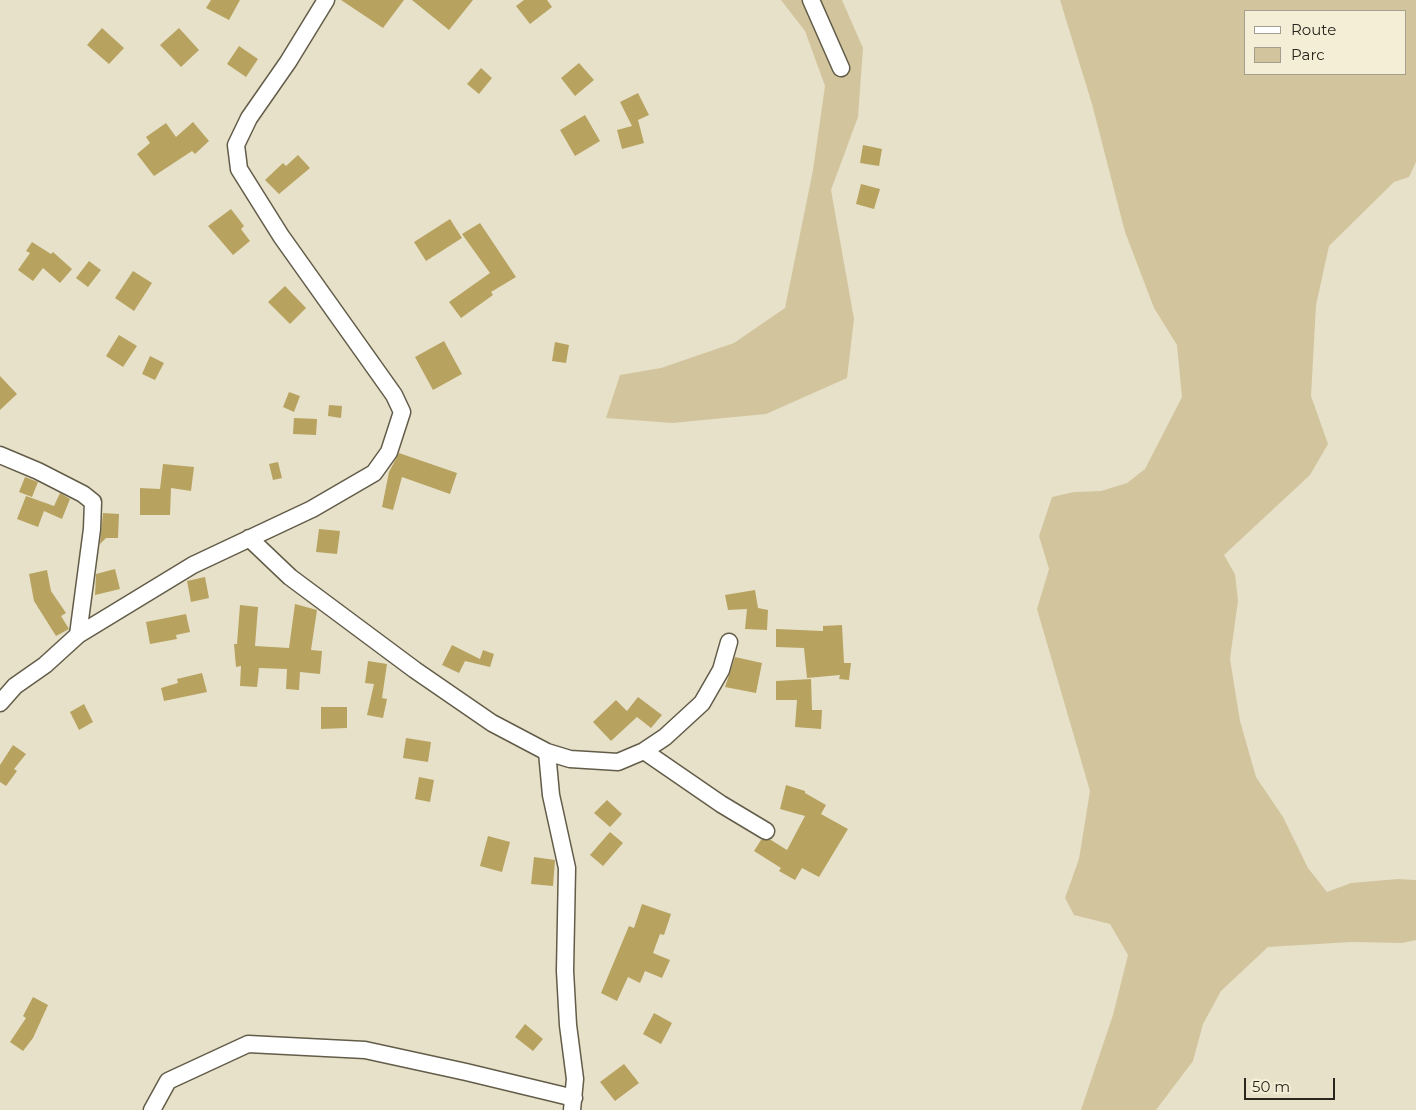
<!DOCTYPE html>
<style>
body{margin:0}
#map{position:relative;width:1416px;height:1110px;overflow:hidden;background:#e7e1ca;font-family:Montserrat,sans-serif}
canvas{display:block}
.legend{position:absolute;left:1244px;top:10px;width:162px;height:65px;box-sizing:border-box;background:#f5eed7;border:1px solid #a39e8d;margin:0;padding:6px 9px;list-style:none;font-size:15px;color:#29261e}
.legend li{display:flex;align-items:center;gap:10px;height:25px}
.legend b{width:25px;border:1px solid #a39e8d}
.scale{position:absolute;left:1244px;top:1078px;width:91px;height:22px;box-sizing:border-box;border:2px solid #29261e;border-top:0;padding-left:6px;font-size:15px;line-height:18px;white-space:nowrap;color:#29261e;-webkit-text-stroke:4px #f5eed7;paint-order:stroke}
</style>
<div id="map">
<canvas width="1416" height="1110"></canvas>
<ul class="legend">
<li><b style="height:6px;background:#fff"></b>Route</li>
<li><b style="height:14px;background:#d2c59d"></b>Parc</li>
</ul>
<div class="scale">50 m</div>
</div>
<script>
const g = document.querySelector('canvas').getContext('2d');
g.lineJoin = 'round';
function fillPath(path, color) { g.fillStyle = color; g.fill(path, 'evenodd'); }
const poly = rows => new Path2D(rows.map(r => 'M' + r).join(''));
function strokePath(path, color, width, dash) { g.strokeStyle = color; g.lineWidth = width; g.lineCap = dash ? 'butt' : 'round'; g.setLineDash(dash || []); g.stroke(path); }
const green = poly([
 [781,0,842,0,863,48,858,117,831,190,854,319,847,378,766,414,672,423,606,418,620,375,661,368,734,343,785,308,813,170,825,86,805,31],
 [1060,0,1416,0,1416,162,1409,177,1394,182,1329,246,1316,305,1311,396,1328,444,1310,475,1224,555,1235,574,1238,601,1230,659,1240,721,1256,777,1283,817,1308,868,1327,892,1351,883,1398,879,1416,880,1416,940,1402,943,1351,942,1268,947,1221,991,1203,1024,1193,1061,1156,1110,1081,1110,1113,1015,1128,955,1110,924,1074,915,1065,898,1079,859,1090,791,1037,609,1049,569,1039,536,1052,497,1074,492,1101,491,1127,483,1145,469,1182,397,1177,345,1154,308,1125,232,1092,104],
 [1245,11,1405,11,1405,74,1245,74]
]);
const building = poly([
 [211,0,240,0,229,20,206,8],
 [341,0,404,0,383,28],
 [412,0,473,0,449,30],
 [524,0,547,0,552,7,530,24,516,6],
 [102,28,124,48,109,64,87,45],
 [179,28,199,50,181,67,160,45],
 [239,46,258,59,246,77,227,64],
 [579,63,594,80,575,96,561,78],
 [481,68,492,78,479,94,467,84],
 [638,93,649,115,638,120,644,143,622,149,617,130,632,126,620,102],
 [585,115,600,141,575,156,560,130],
 [193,122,209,141,195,154,192,151,154,176,137,154,150,143,146,137,166,123,176,137],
 [863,145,882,149,879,166,860,163],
 [298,155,310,168,279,194,265,180,283,163,286,166],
 [861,184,880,189,874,209,856,204],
 [231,209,244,226,241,229,250,241,233,255,208,226],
 [450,219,462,238,426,261,414,242],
 [480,223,516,277,491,292,493,295,461,318,449,302,490,273,462,234],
 [32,242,51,254,53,252,72,269,60,283,43,268,33,281,18,270,30,253,26,251],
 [89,261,101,270,88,287,76,278],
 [133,271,152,283,134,311,115,298],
 [285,286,306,308,290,324,268,302],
 [119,335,137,346,123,367,106,356],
 [444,341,462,374,433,390,415,357],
 [555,342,569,345,566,363,552,361],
 [150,356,164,363,155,380,142,374],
 [0,376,17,394,0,410],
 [289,392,300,396,294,412,283,407],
 [329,405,342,406,341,418,328,416],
 [294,418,317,419,316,435,293,434],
 [399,453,457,473,450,494,402,477,393,510,382,507,389,472],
 [278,462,282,478,273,480,269,464],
 [163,464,194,467,191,491,171,488,170,515,140,515,140,488,160,489],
 [25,477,38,482,32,497,19,492],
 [60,493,70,499,62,519,44,511,38,527,17,519,26,496,54,506],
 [103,513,119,514,118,538,106,538,100,544],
 [319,529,340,531,337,554,316,552],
 [115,569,120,589,95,595,96,574],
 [47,570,51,591,66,613,61,616,69,629,56,636,34,601,29,574],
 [205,577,209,598,191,602,187,581],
 [755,590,758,608,768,610,767,630,745,629,747,609,728,610,725,595],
 [295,604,317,610,311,650,322,651,320,674,300,672,299,690,286,689,287,669,259,668,257,687,240,686,241,666,236,667,234,644,237,644,240,605,258,607,255,646,289,648],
 [186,614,190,632,176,635,177,639,150,644,146,622],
 [842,625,844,663,851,663,849,680,839,679,840,675,807,678,804,648,776,647,776,629,823,631,823,626],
 [452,645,480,659,483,650,494,654,490,667,465,661,459,673,442,665],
 [735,657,762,663,756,693,725,687],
 [368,661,387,664,382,698,387,699,383,718,367,715,374,684,365,683],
 [202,673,207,692,164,701,161,688,178,683,177,679],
 [811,679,812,710,822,710,821,729,795,727,797,700,776,700,776,681],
 [638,697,662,715,651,728,637,717,611,741,593,722,616,700,627,711],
 [84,704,93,722,79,730,70,712],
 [321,707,347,707,347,728,321,729],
 [406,738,431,742,428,762,403,758],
 [13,745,26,754,14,769,17,771,6,786,0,782,0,765],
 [419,777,434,780,430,802,415,799],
 [786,785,805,791,805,793,826,805,821,814,848,829,819,877,802,868,795,880,779,871,781,868,754,851,761,840,771,840,787,850,805,816,780,809],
 [607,800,622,814,610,827,594,813],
 [610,832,623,843,603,866,590,855],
 [488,836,510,842,502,872,480,866],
 [534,857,555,860,553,886,531,884],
 [642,904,671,914,664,935,660,934,653,953,670,960,662,978,645,971,640,983,628,977,617,1001,601,993,629,926,634,928],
 [33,997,48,1005,33,1038,23,1051,10,1042,26,1018,23,1016],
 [654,1013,672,1023,661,1044,643,1034],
 [525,1024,543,1039,533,1051,515,1037],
 [624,1064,639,1083,615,1101,600,1082]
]);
const minor = poly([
 [811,0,841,68],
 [0,455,38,471,83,494,93,502,92,529,78,635],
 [249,538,290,577,415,670,492,723,547,752,570,759,618,762,644,751,665,737,702,703,721,670,729,642],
 [0,703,15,686,45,665,78,635,193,565,312,509,374,473,389,452,402,412,394,395,281,236,239,169,236,145,249,118,288,62,326,0],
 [644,751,721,804,766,831],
 [547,752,551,795,567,868,565,971,568,1025,575,1079,572,1110],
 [152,1110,168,1081,248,1044,365,1050,466,1072,574,1098]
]);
fillPath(green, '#d2c59d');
fillPath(building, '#b7a35f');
strokePath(minor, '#625c48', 19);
strokePath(minor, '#fff', 16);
</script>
